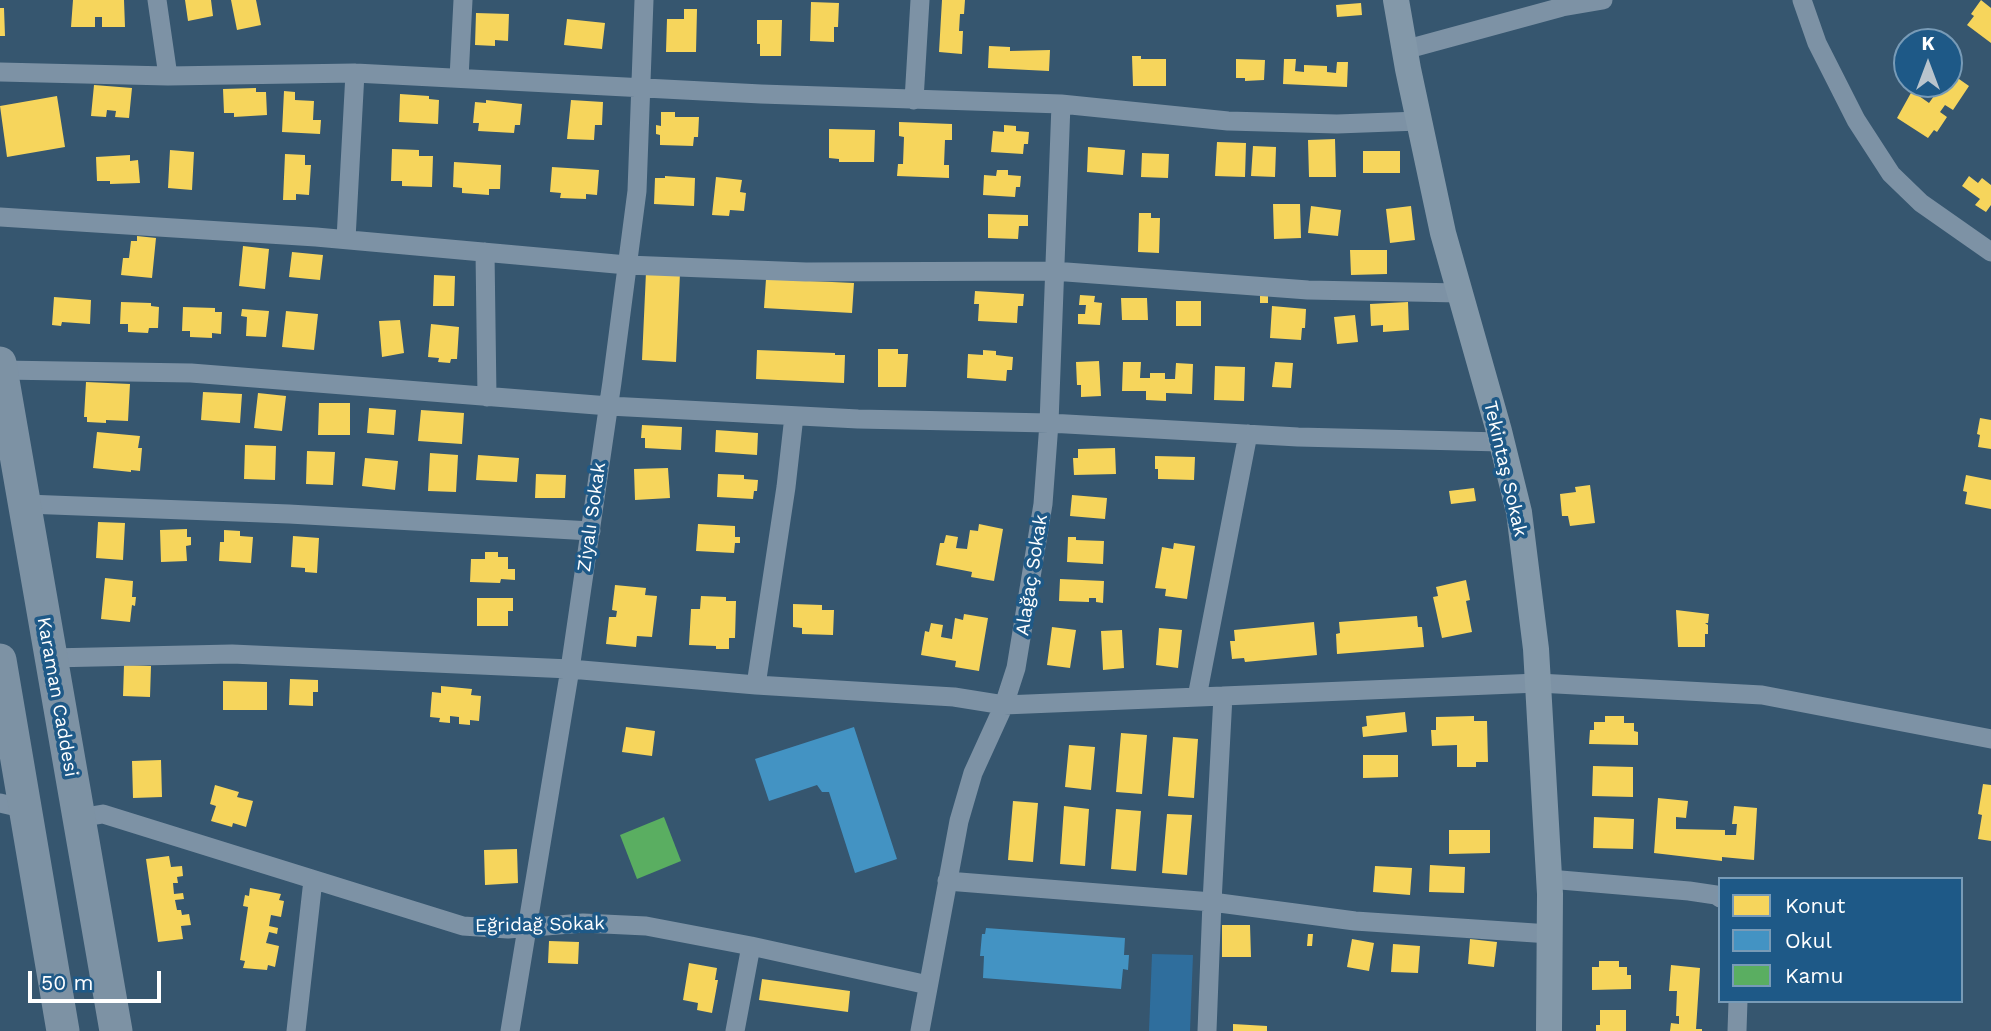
<!DOCTYPE html>
<meta charset="utf-8">
<style>
body{margin:0}
#map{position:relative;width:1991px;height:1031px;overflow:hidden;background:#36566f;font-family:"Work Sans",sans-serif}
canvas{display:block}
.legend{position:absolute;left:1718px;top:877px;width:245px;height:126px;box-sizing:border-box;background:#1e5987;border:2px solid #789bb7;margin:0;padding:9px 12px;list-style:none;font-size:21px;color:#fff}
.legend li{display:flex;align-items:center;gap:14px;height:35px}
.legend b{width:35px;border:2px solid #789bb7}
.north{position:absolute;left:1893px;top:28px;width:70px;height:70px;box-sizing:border-box;background:#1e5987;border:2px solid #789bb7;border-radius:50%;rotate:0deg;font-size:19px;font-weight:700;line-height:28px;text-align:center;color:#fff}
.north::after{content:'';display:block;margin:auto;width:24px;height:32px;background:#b9c4cd;clip-path:polygon(50% 0,100% 100%,50% 72%,0 100%)}
.scale{position:absolute;left:28px;top:971px;width:133px;height:32px;box-sizing:border-box;border:4px solid #fff;border-top:0;padding-left:9px;font-size:21px;line-height:24px;white-space:nowrap;color:#fff;-webkit-text-stroke:5px #1e5987;paint-order:stroke}
</style>
<div id="map">
<canvas width="1991" height="1031"></canvas>
<ul class="legend">
<li><b style="height:19px;background:#f6d55c"></b>Konut</li>
<li><b style="height:19px;background:#4393c3"></b>Okul</li>
<li><b style="height:19px;background:#5aae61"></b>Kamu</li>
</ul>
<div class="north">K</div>
<div class="scale">50 m</div>
</div>
<script>
const g = document.querySelector('canvas').getContext('2d');
g.lineJoin = 'round';
function fillPath(path, color) { g.fillStyle = color; g.fill(path, 'evenodd'); }
const poly = rows => new Path2D(rows.map(r => 'M' + r).join(''));
function strokePath(path, color, width, dash) { g.strokeStyle = color; g.lineWidth = width; g.lineCap = dash ? 'butt' : 'round'; g.setLineDash(dash || []); g.stroke(path); }
function write(font, color, halo, rows, align = 'center') {
  g.font = font + ' "Work Sans",sans-serif'; g.lineWidth = 7; g.setLineDash([]); g.textBaseline = 'middle'; g.strokeStyle = halo; g.fillStyle = color; for (const [text, x, y, turn = 0] of rows) {
    g.save(); g.translate(x, y); g.rotate((+turn || 0) * Math.PI / 180); g.textAlign = isNaN(turn) ? turn : align; if (halo) g.strokeText(text, 0, 0); g.fillText(text, 0, 0); g.restore();
  }
}
const green = poly([
 [1152,954,1193,955,1190,1031,1149,1031]
]);
const homes = poly([
 [73,0,124,0,125,27,102,27,102,17,95,17,95,27,71,27],
 [185,0,211,0,213,16,188,21],
 [231,0,256,0,261,25,237,30],
 [942,0,965,0,964,14,960,14,959,31,963,31,962,54,939,52],
 [1981,0,1991,8,1991,43,1967,25,1974,16,1971,14],
 [811,2,839,3,838,27,834,27,834,42,810,41],
 [1361,3,1362,15,1337,17,1336,5],
 [0,8,4,8,5,36,0,36],
 [684,9,697,9,696,52,666,52,667,19,684,19],
 [476,13,509,14,508,41,495,40,495,46,475,45],
 [567,19,605,23,602,49,564,45],
 [757,20,782,20,781,56,760,56,760,44,757,44],
 [989,46,1010,47,1010,51,1050,50,1049,71,988,68],
 [1132,56,1141,56,1141,59,1166,59,1166,86,1133,86],
 [1236,59,1265,60,1264,80,1245,81,1245,78,1236,78],
 [1284,59,1296,59,1295,71,1304,72,1304,65,1327,66,1327,72,1336,73,1337,62,1348,62,1347,87,1283,84],
 [1949,72,1969,86,1953,110,1945,105,1940,112,1947,117,1937,132,1934,130,1928,138,1897,118,1912,91,1929,103,1934,96,1916,84,1949,84],
 [94,85,132,88,129,118,115,117,116,111,107,110,106,117,91,116],
 [256,88,256,92,266,92,267,115,234,117,234,113,224,113,223,89],
 [284,91,295,92,295,100,314,101,313,120,321,120,320,134,282,132],
 [400,94,429,96,429,99,439,100,438,124,399,122],
 [57,96,65,147,7,157,0,106],
 [486,100,522,104,520,125,515,125,514,133,478,131,479,123,473,123,475,102,486,103],
 [571,100,603,102,602,125,595,125,594,140,567,139],
 [661,112,675,112,675,117,699,117,698,137,694,137,693,146,660,145,660,135,656,134,656,125,661,126],
 [899,122,952,124,952,140,945,140,944,165,949,165,949,178,897,176,898,164,903,164,904,137,899,136],
 [1004,125,1016,126,1016,131,1029,132,1028,144,1024,144,1023,154,991,152,993,131,1004,132],
 [829,129,875,130,874,162,839,162,839,159,829,158],
 [1335,139,1336,177,1309,177,1308,140],
 [1217,142,1246,143,1245,177,1215,176],
 [1253,146,1276,147,1275,177,1251,176],
 [1088,147,1125,150,1123,175,1087,172],
 [392,149,419,150,419,156,433,156,432,187,402,186,402,181,391,181],
 [170,150,194,152,192,190,168,188],
 [1363,151,1400,151,1400,173,1363,173],
 [1142,153,1169,154,1168,178,1141,177],
 [285,154,305,155,305,165,311,165,309,195,296,194,296,200,283,200],
 [130,155,130,161,138,160,140,183,110,184,110,181,97,181,96,157],
 [454,162,501,165,500,189,489,189,489,195,462,193,462,188,453,187],
 [552,167,599,170,597,195,586,194,586,199,560,198,561,193,550,192],
 [997,170,1008,170,1008,175,1021,176,1020,187,1016,187,1015,197,983,195,984,175,996,176],
 [665,176,695,178,694,206,654,204,655,178,665,178],
 [1969,176,1978,183,1982,178,1991,185,1991,205,1986,212,1975,205,1980,199,1962,186],
 [716,177,742,180,740,192,746,193,744,211,730,210,729,216,712,215],
 [1273,204,1300,204,1301,238,1274,239],
 [1311,206,1341,210,1338,236,1308,233],
 [1411,206,1415,240,1390,243,1386,209],
 [1139,213,1151,213,1151,218,1160,218,1159,253,1138,252],
 [988,214,1028,215,1028,226,1019,226,1018,239,988,238],
 [137,236,156,238,152,278,121,275,123,258,129,258,131,241,137,241],
 [243,246,269,249,265,289,239,286],
 [1350,250,1387,250,1387,274,1351,275],
 [292,252,323,255,320,280,289,277],
 [646,272,680,273,676,362,642,360],
 [434,275,455,276,454,306,433,306],
 [766,279,854,283,852,313,764,308],
 [975,291,1024,294,1023,306,1018,306,1017,323,978,321,979,304,974,304],
 [1260,291,1268,291,1268,303,1260,303],
 [1080,295,1095,296,1094,302,1102,303,1100,325,1078,324,1078,314,1085,314,1086,305,1079,305],
 [54,297,91,300,90,324,62,322,61,326,52,325],
 [1121,298,1147,298,1148,320,1122,320],
 [1176,301,1201,301,1201,326,1176,326],
 [121,302,151,303,151,306,159,307,158,328,149,328,148,333,128,332,128,324,120,324],
 [1408,302,1409,330,1383,332,1383,325,1371,326,1370,304],
 [1272,306,1306,309,1305,328,1302,328,1301,340,1270,338],
 [183,307,215,308,215,312,222,312,221,334,212,333,212,338,190,337,190,331,182,331],
 [242,309,269,311,266,337,246,336,247,317,241,316],
 [286,311,318,314,314,350,282,347],
 [1355,315,1358,342,1337,344,1334,317],
 [400,320,404,353,382,357,379,321],
 [431,324,459,327,457,359,451,359,450,363,438,362,439,358,428,357],
 [878,349,898,349,898,354,908,354,906,387,878,387],
 [757,350,835,353,835,355,845,355,844,383,756,379],
 [983,350,996,351,996,355,1013,357,1012,370,1007,370,1006,381,967,378,968,354,983,355],
 [1099,361,1101,396,1081,397,1081,385,1077,385,1076,362],
 [1123,362,1141,362,1140,378,1150,378,1150,373,1165,373,1165,379,1175,379,1176,363,1193,364,1192,394,1166,393,1166,401,1146,400,1146,391,1122,391],
 [1275,362,1293,363,1291,388,1272,387],
 [1215,366,1245,367,1244,401,1214,400],
 [86,382,130,384,128,421,106,420,106,423,87,422,87,417,84,417],
 [203,392,242,394,240,423,201,420],
 [258,393,286,396,282,431,254,428],
 [319,403,350,403,350,435,318,435],
 [369,408,396,410,394,435,367,433],
 [421,410,464,413,462,444,418,441],
 [1980,418,1991,420,1991,449,1978,447,1980,435,1977,434],
 [642,425,682,427,681,450,645,448,645,438,641,438],
 [716,430,758,433,757,455,715,452],
 [97,432,140,436,138,448,142,448,140,471,131,470,131,472,93,468],
 [245,445,276,446,275,480,244,479],
 [1115,448,1116,474,1074,475,1073,458,1078,458,1078,449],
 [307,451,335,452,333,485,306,484],
 [430,453,458,455,456,492,428,491],
 [478,455,519,458,517,482,476,480],
 [1155,456,1195,457,1194,480,1158,479,1158,469,1155,469],
 [365,458,398,461,395,490,362,486],
 [668,468,670,498,635,500,634,469],
 [536,474,566,475,565,498,535,498],
 [718,474,744,475,744,479,758,480,757,491,754,491,753,499,717,497],
 [1966,475,1991,480,1991,509,1965,504,1967,492,1963,491],
 [1590,485,1595,523,1570,526,1568,516,1562,516,1560,494,1576,492,1575,487],
 [1474,488,1476,501,1451,504,1449,491],
 [1072,495,1107,498,1105,519,1070,516],
 [98,522,125,523,123,560,96,558],
 [698,524,735,526,735,537,740,537,740,543,735,543,734,553,696,551],
 [979,524,1003,529,994,581,971,577,972,572,936,565,940,543,944,543,946,535,958,537,956,548,967,549,970,530,978,531],
 [187,529,187,537,191,537,191,545,186,546,187,561,161,562,160,530],
 [224,530,240,531,240,536,253,537,251,563,219,561,220,542,224,542],
 [293,536,319,538,317,573,305,572,305,568,291,567],
 [1068,537,1076,537,1076,540,1104,541,1103,564,1067,562],
 [1174,543,1195,546,1187,599,1165,596,1166,589,1155,588,1162,547,1173,549],
 [485,552,498,552,498,557,508,557,508,569,515,569,515,580,501,579,500,583,470,582,471,559,485,559],
 [105,578,133,581,132,597,136,597,135,606,132,605,130,622,101,619],
 [1060,579,1104,581,1103,603,1096,602,1096,598,1089,598,1089,602,1059,601],
 [1466,580,1470,600,1466,601,1472,632,1442,638,1433,597,1438,596,1436,587],
 [615,585,646,588,645,595,657,596,652,637,637,636,636,647,606,644,609,617,616,617,617,611,612,610],
 [701,596,726,597,726,601,736,601,735,638,729,638,729,649,716,649,716,646,689,645,691,609,700,609],
 [477,598,513,598,513,611,508,611,508,626,477,626],
 [793,604,822,605,822,610,834,610,833,635,802,634,802,628,793,627],
 [1676,610,1709,614,1708,623,1705,623,1708,625,1708,634,1705,634,1705,647,1678,647],
 [964,614,988,618,979,671,955,667,956,661,921,655,925,631,929,632,931,623,943,625,941,637,952,639,955,618,963,620],
 [1417,616,1418,627,1422,627,1424,647,1337,654,1336,634,1340,633,1339,622],
 [1314,622,1317,655,1245,662,1244,658,1232,659,1230,641,1235,641,1234,630],
 [1052,627,1076,630,1070,668,1047,665],
 [1159,628,1182,630,1178,668,1156,665],
 [1122,630,1124,668,1103,670,1101,631],
 [124,665,151,666,150,697,123,696],
 [290,679,318,680,318,692,313,692,313,706,289,705],
 [223,681,267,682,267,710,223,710],
 [441,686,472,689,471,695,481,696,479,721,470,720,470,725,459,724,459,717,450,716,450,723,439,722,440,718,430,717,432,692,441,693],
 [1405,712,1407,732,1363,737,1362,727,1367,726,1366,716],
 [1474,716,1474,721,1487,721,1488,762,1476,762,1476,767,1457,767,1457,745,1432,746,1431,730,1436,730,1436,717],
 [1605,716,1624,716,1624,723,1634,723,1634,731,1638,732,1638,745,1589,744,1590,730,1594,730,1594,722,1605,722],
 [626,727,655,731,652,756,622,752],
 [1121,733,1147,735,1142,794,1116,792],
 [1173,737,1198,739,1194,798,1168,796],
 [1069,745,1095,747,1091,790,1065,787],
 [1363,755,1398,755,1398,777,1363,778],
 [161,760,162,797,133,798,132,761],
 [1593,766,1633,767,1633,797,1592,796],
 [1983,784,1991,785,1991,841,1978,839,1982,815,1978,814],
 [215,785,239,792,237,797,253,801,246,827,233,823,232,827,211,821,216,806,210,804],
 [1658,798,1688,801,1686,818,1676,817,1676,829,1725,830,1725,835,1736,835,1737,824,1732,824,1734,806,1757,808,1754,860,1722,857,1722,861,1654,853],
 [1013,801,1038,803,1033,862,1008,860],
 [1064,806,1089,809,1085,866,1060,864],
 [1116,809,1141,811,1136,871,1111,869],
 [1167,814,1192,815,1187,875,1162,873],
 [1594,817,1634,819,1633,849,1593,848],
 [1449,830,1490,830,1490,853,1449,854],
 [517,849,518,883,485,885,484,850],
 [169,856,171,867,182,866,183,876,177,877,178,883,173,883,174,894,183,893,184,899,175,900,177,910,181,910,182,915,189,914,191,925,181,926,183,939,158,942,146,859],
 [1430,865,1465,867,1464,893,1429,892],
 [1375,866,1412,868,1410,895,1373,892],
 [250,888,281,894,279,900,284,901,281,917,271,915,269,926,278,928,277,934,269,932,266,943,279,946,275,967,268,965,267,970,243,968,245,961,240,960,248,907,243,906,245,895,249,896],
 [1222,925,1250,925,1251,957,1222,957],
 [1308,934,1313,934,1312,946,1307,946],
 [1352,939,1374,943,1369,971,1347,967],
 [1470,939,1497,942,1494,967,1468,964],
 [549,941,579,942,578,964,548,963],
 [1393,944,1420,946,1418,973,1391,972],
 [1599,961,1619,961,1619,967,1627,967,1627,975,1631,975,1631,989,1592,990,1592,967,1599,967],
 [689,963,717,968,715,980,718,980,712,1013,697,1010,698,1003,683,1000],
 [1671,965,1700,968,1696,1029,1702,1029,1702,1031,1670,1031,1671,1023,1679,1024,1679,1016,1676,1016,1677,991,1669,991],
 [762,979,850,991,848,1012,759,1000],
 [1600,1010,1626,1010,1626,1031,1596,1031,1596,1025,1600,1025],
 [1233,1024,1267,1026,1267,1031,1233,1031]
]);
const schools = poly([
 [854,727,897,859,855,873,829,792,822,792,817,785,769,801,755,759],
 [986,928,1125,938,1124,955,1129,955,1128,970,1123,969,1121,989,983,978,984,956,980,956,982,934,985,934]
]);
const public = poly([
 [664,817,681,861,637,879,620,835]
]);
const street = poly([
 [157,0,168,76],
 [1802,0,1817,43,1856,120,1891,174,1921,203,1991,252],
 [1404,50,1562,7,1603,0],
 [0,72,168,76,355,73,761,94,1061,104,1228,121,1337,124,1419,121],
 [459,78,463,0],
 [914,100,920,0],
 [0,217,316,237,627,265,806,272,1053,271,1308,290,1460,293],
 [346,239,355,73],
 [485,252,487,397],
 [1,370,191,373,609,406,858,419,1049,423,1298,437,1501,442],
 [26,504,289,514,591,531],
 [50,658,232,654,570,669,756,685,954,697,1004,705,1223,696],
 [756,685,786,487,794,416],
 [1197,697,1248,434],
 [0,803,26,809],
 [79,818,103,814,463,926,508,929,583,923,646,926,751,946,928,985],
 [1549,879,1689,891,1716,895,1720,898],
 [947,881,1212,902,1223,696,1538,683,1762,695,1991,739],
 [296,1031,313,880],
 [510,1031,570,669,612,382,637,191,644,0],
 [735,1031,751,946],
 [920,1031,959,821,973,773,1004,705,1016,668,1043,504,1049,423,1061,104],
 [1207,1031,1212,902,1355,921,1550,934],
 [1737,1031,1738,1001]
]);
const secondary = poly([
 [1396,0,1408,69,1443,233,1499,431,1519,512,1536,649,1550,894,1549,1031]
]);
const highway = poly([
 [0,363,116,1031],
 [0,660,63,1031]
]);
const streetNames = [
 ["Tekintaş Sokak",1505,469,77],
 ["Ziyalı Sokak",592,517,-82],
 ["Alağaç Sokak",1032,575,-81],
 ["Karaman Caddesi",57,697,80],
 ["Eğridağ Sokak",540,925,-1]
];
fillPath(green, '#2f6e9d');
fillPath(homes, '#f6d55c');
fillPath(schools, '#4393c3');
fillPath(public, '#5aae61');
strokePath(street, '#7d92a5', 19);
strokePath(secondary, '#8398a9', 26);
strokePath(highway, '#7d92a4', 33);
write('19px', '#fff', '#1e5987', streetNames);
</script>
